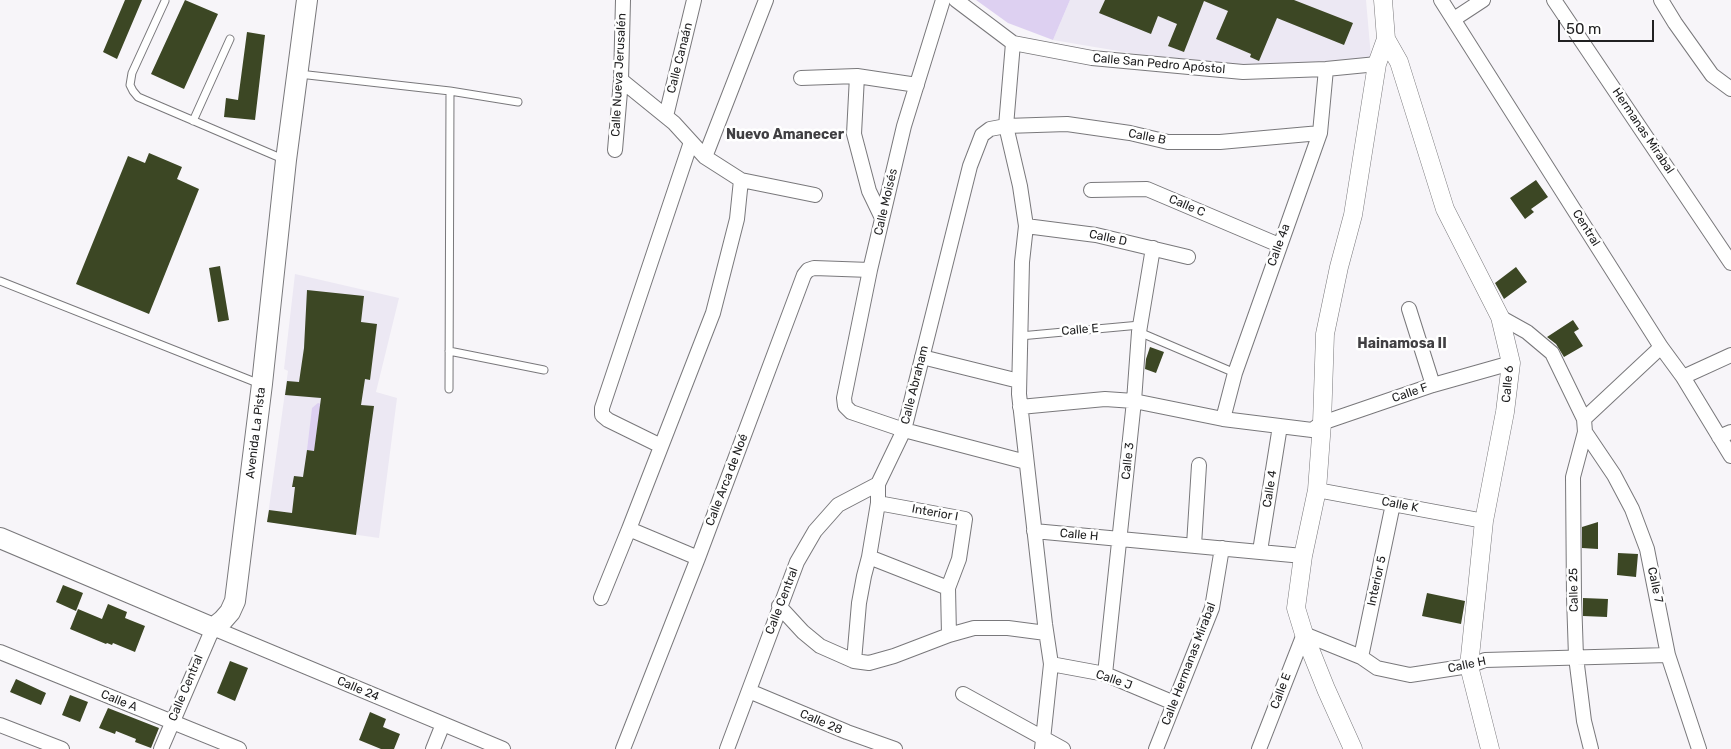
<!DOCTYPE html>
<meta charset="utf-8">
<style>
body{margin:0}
#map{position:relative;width:1731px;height:749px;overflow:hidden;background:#f7f5f9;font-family:Rubik,sans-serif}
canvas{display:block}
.scale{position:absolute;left:1558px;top:20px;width:96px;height:22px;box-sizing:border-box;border:2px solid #212122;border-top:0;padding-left:6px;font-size:15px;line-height:18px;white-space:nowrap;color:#212122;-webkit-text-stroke:4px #fff;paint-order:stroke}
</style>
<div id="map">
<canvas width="1731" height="749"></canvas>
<div class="scale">50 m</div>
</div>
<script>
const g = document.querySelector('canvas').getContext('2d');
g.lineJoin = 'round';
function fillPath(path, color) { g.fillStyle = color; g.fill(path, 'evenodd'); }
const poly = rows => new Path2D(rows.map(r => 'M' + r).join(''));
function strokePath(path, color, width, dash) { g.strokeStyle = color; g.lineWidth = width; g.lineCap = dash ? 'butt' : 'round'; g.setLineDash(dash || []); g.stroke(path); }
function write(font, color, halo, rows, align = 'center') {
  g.font = font + ' Rubik,sans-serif'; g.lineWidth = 5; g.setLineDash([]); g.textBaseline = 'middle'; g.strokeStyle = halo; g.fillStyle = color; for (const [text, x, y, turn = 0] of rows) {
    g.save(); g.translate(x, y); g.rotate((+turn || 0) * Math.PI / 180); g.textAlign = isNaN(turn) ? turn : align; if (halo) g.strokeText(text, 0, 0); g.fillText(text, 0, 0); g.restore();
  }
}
const built = poly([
 [1070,0,1366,0,1371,57,1289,70,1207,66,1053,40],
 [295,274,399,298,376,392,397,398,379,538,267,522,288,371,284,369]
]);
const green = poly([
 [976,0,1070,0,1053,40,1008,23],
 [318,403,321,404,314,451,307,450,312,408]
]);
const building = poly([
 [125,0,142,0,117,59,103,52],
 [185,0,218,14,184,89,151,74],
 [1105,0,1294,0,1353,23,1344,45,1277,18,1259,61,1250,57,1251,54,1216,39,1228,11,1204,1,1184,52,1168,46,1177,24,1158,16,1151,34,1099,13],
 [247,32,265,35,255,120,224,117,226,98,238,100],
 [149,153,182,167,177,179,199,189,149,314,76,284,128,156,145,163],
 [1536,180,1548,197,1531,209,1534,212,1525,219,1510,198],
 [220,266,229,320,218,322,209,268],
 [1516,267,1527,282,1504,299,1495,283],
 [307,290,364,296,361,322,377,324,370,380,365,379,361,405,374,406,356,535,267,522,269,510,292,513,295,487,292,487,294,476,303,477,307,450,314,451,321,398,285,395,287,381,299,382,304,348],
 [1573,320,1579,329,1574,332,1583,346,1564,357,1556,344,1547,337],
 [1150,347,1164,352,1156,373,1145,369,1146,359],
 [1598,522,1598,549,1582,548,1582,527],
 [1618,553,1638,554,1636,577,1617,575],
 [63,585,83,593,76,611,56,602],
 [1427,593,1465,601,1461,624,1422,616],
 [1583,598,1608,599,1607,617,1583,616],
 [108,604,127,612,125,618,145,626,135,652,113,643,112,645,107,643,106,644,70,629,78,609,102,619],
 [230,661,248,668,235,701,217,693],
 [16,679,46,693,41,705,10,692],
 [70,695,88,702,80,722,62,715],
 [108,708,159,728,151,748,135,742,136,739,116,731,115,734,99,728],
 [370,712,386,719,383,727,400,734,394,749,381,749,359,740]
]);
const service = poly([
 [165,1,132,73,130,85,133,91,138,97,283,159],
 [299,74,450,91,449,389],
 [450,91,518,102],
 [193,121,230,39],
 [0,281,260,384],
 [1139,332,1235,373],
 [1020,336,1140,325],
 [449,351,544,370]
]);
const minor = poly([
 [943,0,904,126,870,270,844,398,845,406,851,412,904,430,1026,462],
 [956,0,1013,43,1092,58,1243,72,1326,69,1377,64],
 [1441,0,1661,347,1683,377,1731,456],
 [1554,0,1731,263],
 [1661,0,1675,23,1712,75,1731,89],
 [1454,19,1483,0],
 [1013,43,1006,126,1020,186,1026,226,1022,262,1019,394,1045,624,1051,664,1042,749],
 [857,76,854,134,869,191,882,218],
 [801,78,857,76,917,85],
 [621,80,674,123,705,157,741,180,815,195],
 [666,116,694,0],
 [615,150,621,80,623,0],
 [705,157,766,0],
 [1091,190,1147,189,1279,245],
 [1026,226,1096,235,1188,257],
 [1409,309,1433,385],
 [1500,317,1527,332,1552,353,1584,419,1585,432,1573,477,1574,597,1576,657,1584,721,1591,749],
 [922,357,1019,381],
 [1683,377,1731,355],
 [1020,407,1105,399,1134,401,1223,419,1312,430,1322,423,1433,385,1511,363],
 [1223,419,1235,373,1320,133,1326,69],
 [1584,419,1661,347],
 [1585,432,1614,475,1632,509,1647,549,1668,655,1699,749],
 [1719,437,1731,432],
 [661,446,608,420,602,415,602,408,691,142],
 [1317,490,1484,521],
 [878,503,965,519,959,559,948,588,949,635],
 [629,529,713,313,737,219,741,180],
 [1034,531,1303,556],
 [1194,545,1199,465],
 [1260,551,1280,426],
 [869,557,948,588],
 [601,598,629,529,698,558],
 [779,606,803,632,820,646,854,661,869,663,894,656,949,635,974,628,1008,628,1046,633],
 [0,652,239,749],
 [1361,657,1393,504],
 [854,661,859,603,864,576,869,557,878,503,878,484,904,430,970,166,982,135,990,129,1006,126,1067,124,1130,133,1168,142,1220,142,1320,133],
 [1051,664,1105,674,1174,703],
 [1105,674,1134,401,1139,332,1153,248],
 [749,691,847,732,895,749],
 [963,694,1063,749],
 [0,725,62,749],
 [161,749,213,628,503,749],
 [433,749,443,724],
 [623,749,698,558,804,275,808,270,814,268,870,270],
 [727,749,797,562,815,531,838,505,878,484],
 [1156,749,1212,608,1222,548],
 [1259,749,1304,634,1361,657,1377,668,1410,675,1469,666,1485,660,1668,655]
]);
const tertiary = poly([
 [1386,39,1399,62,1445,209,1500,317,1511,363,1505,412,1484,521,1469,666,1490,749],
 [1353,749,1326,689,1304,634,1296,608,1303,556,1317,490,1322,423,1325,334,1339,267,1353,215,1377,64,1386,39,1383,0]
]);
const secondary = poly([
 [0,538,213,628,223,620,230,612,235,601,262,384,286,160,307,0]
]);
const streetNames = [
 ["Calle Canaán",680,58,-76],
 ["Calle San Pedro Apóstol",1159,64,5],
 ["Calle Nueva Jerusalén",619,75,-87],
 ["Hermanas Mirabal",1643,131,56],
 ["Calle B",1147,137,11],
 ["Calle Moisés",886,202,-77],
 ["Calle C",1187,206,23],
 ["Central",1586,228,58],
 ["Calle D",1108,238,12],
 ["Calle 4a",1279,245,-70],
 ["Calle E",1080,330,-5],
 ["Calle 6",1508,384,-85],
 ["Calle Abraham",915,385,-76],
 ["Calle F",1410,393,-19],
 ["Avenida La Pista",256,433,-83],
 ["Calle 3",1128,461,-84],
 ["Calle Arca de Noé",727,480,-69],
 ["Calle 4",1270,489,-81],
 ["Calle K",1400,505,11],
 ["Interior I",935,513,10],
 ["Calle H",1079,535,5],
 ["Interior 5",1377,581,-78],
 ["Calle 7",1655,585,78],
 ["Calle 25",1574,590,-91],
 ["Calle Central",782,601,-69],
 ["Calle Hermanas Mirabal",1189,664,-69],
 ["Calle H",1467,665,-12],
 ["Calle J",1114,680,19],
 ["Calle Central",186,688,-67],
 ["Calle 24",358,689,23],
 ["Calle E",1281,691,-69],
 ["Calle A",119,701,22],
 ["Calle 28",821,722,23]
];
const neighbourhoodNames = [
 ["Nuevo Amanecer",785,135],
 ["Hainamosa II",1402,344]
];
fillPath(built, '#ece8f3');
fillPath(green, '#ddd0f1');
fillPath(building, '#3c4724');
strokePath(service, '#79787b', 9);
strokePath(minor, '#79787b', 16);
strokePath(tertiary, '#79787b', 19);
strokePath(secondary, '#79787b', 22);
strokePath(service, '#fff', 7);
strokePath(minor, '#fff', 14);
strokePath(tertiary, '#fff', 18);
strokePath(secondary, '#fff', 20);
write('12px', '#212122', '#fff', streetNames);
write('bold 14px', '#403f42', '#fff', neighbourhoodNames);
</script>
